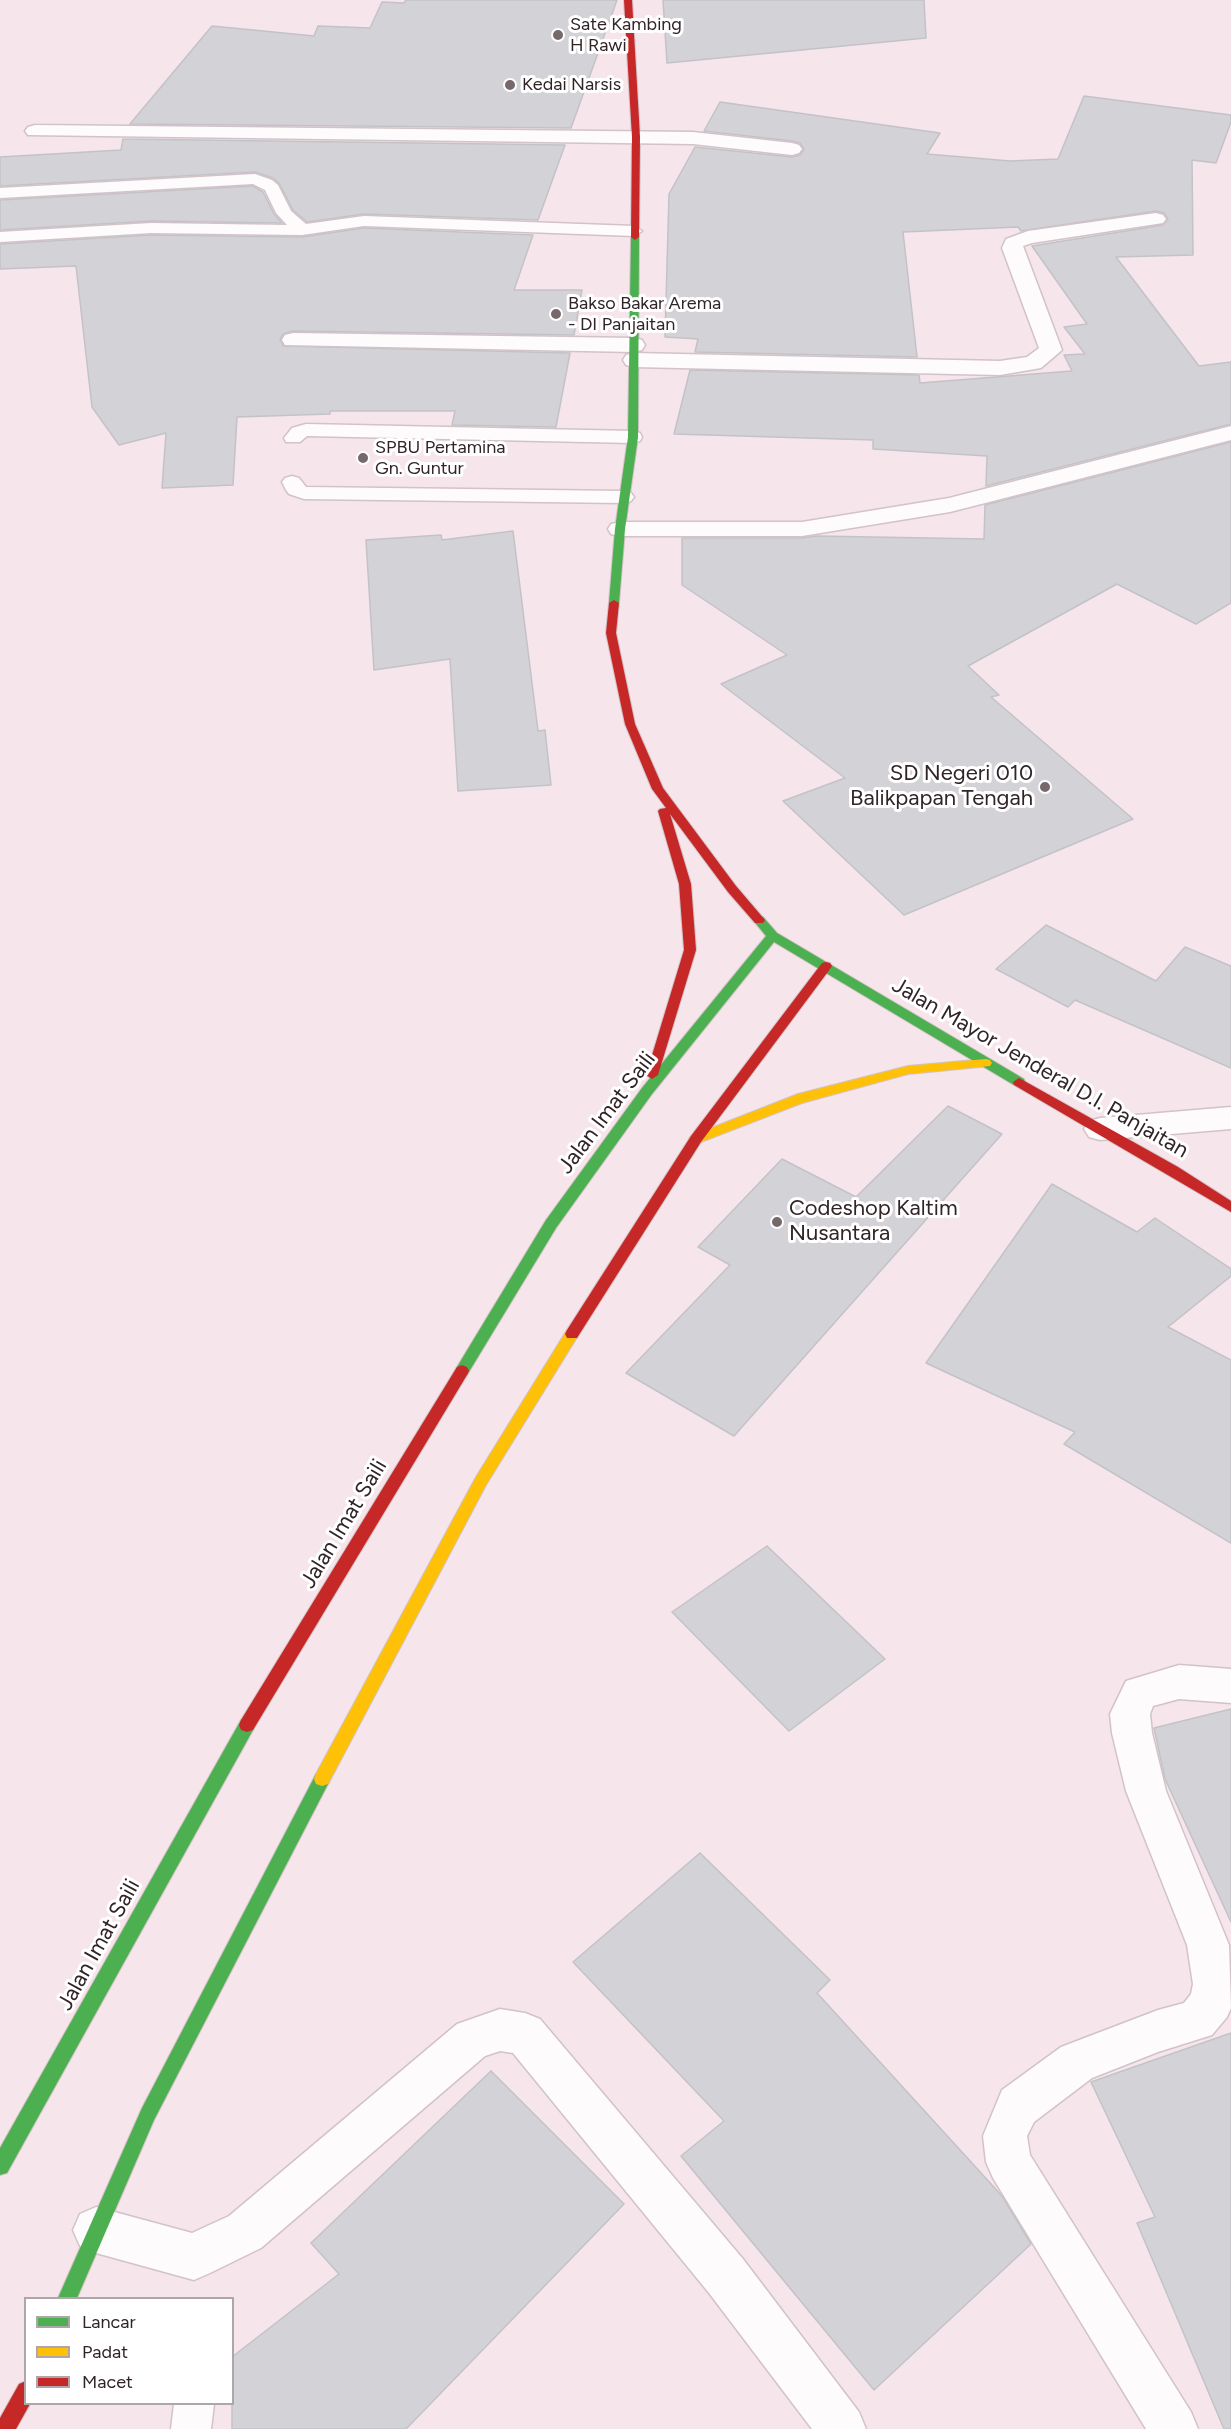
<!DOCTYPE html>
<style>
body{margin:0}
#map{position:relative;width:1231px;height:2429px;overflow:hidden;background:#f6e5ea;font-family:Figtree,sans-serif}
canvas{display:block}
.legend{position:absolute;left:24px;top:2297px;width:210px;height:108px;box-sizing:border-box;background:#fff;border:2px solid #ada7a9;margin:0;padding:8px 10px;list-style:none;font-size:18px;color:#312427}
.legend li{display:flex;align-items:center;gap:12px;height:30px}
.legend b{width:30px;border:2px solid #ada7a9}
</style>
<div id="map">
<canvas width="1231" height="2429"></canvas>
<ul class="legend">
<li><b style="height:8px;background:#4caf50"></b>Lancar</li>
<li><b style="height:8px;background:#ffc107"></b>Padat</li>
<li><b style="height:8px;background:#c62828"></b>Macet</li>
</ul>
</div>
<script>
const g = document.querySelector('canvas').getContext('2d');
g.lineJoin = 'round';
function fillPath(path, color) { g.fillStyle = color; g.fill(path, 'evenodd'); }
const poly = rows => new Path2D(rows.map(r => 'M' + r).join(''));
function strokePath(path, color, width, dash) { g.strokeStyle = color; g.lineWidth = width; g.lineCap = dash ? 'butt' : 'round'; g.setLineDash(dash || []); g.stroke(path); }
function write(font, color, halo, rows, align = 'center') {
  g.font = font + ' Figtree,sans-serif'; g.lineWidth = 6; g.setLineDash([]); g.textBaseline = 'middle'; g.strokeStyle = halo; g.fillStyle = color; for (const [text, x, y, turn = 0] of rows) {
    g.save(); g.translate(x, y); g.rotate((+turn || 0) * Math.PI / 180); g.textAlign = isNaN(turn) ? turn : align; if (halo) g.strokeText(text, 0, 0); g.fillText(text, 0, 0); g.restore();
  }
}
const building = poly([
 [406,0,617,0,571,128,130,124,212,26,314,36,318,26,370,28,382,2,404,3,406,0],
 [663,0,924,0,926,38,667,63,663,0],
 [1084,96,1231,115,1231,122,1216,163,1192,160,1193,255,1116,257,1199,366,1231,362,1231,424,986,486,987,456,873,449,873,440,674,434,690,370,919,375,920,383,1072,371,1064,355,1085,354,1064,327,1087,324,1032,246,1163,225,1168,219,1164,213,1156,211,1021,231,1018,227,903,232,917,357,695,352,698,339,665,337,669,194,695,147,792,157,800,155,804,149,800,143,792,141,704,131,720,102,940,133,927,154,1010,161,1058,159,1084,96],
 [123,139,565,145,538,220,364,214,307,222,293,210,279,183,273,178,255,172,0,186,0,157,121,150,123,139],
 [253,186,263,192,274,214,282,223,151,221,0,230,0,200,253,186],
 [364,228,533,235,514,290,582,290,574,335,293,331,283,334,280,339,283,346,570,353,556,427,452,425,455,411,330,411,330,414,237,417,233,485,162,488,166,433,119,445,92,407,76,266,0,269,0,244,151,235,302,237,364,228],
 [1231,442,1231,603,1196,624,1117,584,968,666,999,695,991,697,1133,819,904,915,783,801,845,778,721,684,787,655,682,585,682,538,802,538,816,536,984,539,985,505,1231,442],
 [513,531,538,731,545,730,551,785,458,791,450,659,374,670,366,540,441,535,442,540,513,531],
 [1046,925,1156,981,1185,947,1231,966,1231,1068,1075,1000,1068,1007,996,969,1046,925],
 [948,1106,1002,1134,734,1436,626,1373,730,1265,698,1247,782,1159,856,1197,948,1106],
 [1052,1184,1137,1232,1155,1218,1231,1269,1231,1276,1168,1327,1231,1360,1231,1543,1064,1444,1075,1432,926,1363,1052,1184],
 [767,1546,885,1659,789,1731,672,1612,767,1546],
 [1231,1709,1231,1922,1165,1779,1154,1728,1231,1709],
 [700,1853,830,1980,817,1993,1002,2196,1031,2244,874,2390,681,2156,724,2121,573,1962,700,1853],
 [1231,2033,1231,2429,1224,2429,1137,2223,1155,2217,1091,2082,1231,2033],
 [491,2071,624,2204,406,2429,232,2429,232,2357,339,2274,311,2243,491,2071]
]);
const lane = poly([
 [255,174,272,180,278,185,291,211,306,224,364,216,634,226,642,231,634,236,364,226,302,235,151,233,0,242,0,232,151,223,287,225,276,213,265,190,253,184,0,198,0,188,255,174],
 [306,424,633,431,640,433,642,437,640,441,633,443,307,436,300,442,286,442,284,438,292,428,306,424],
 [292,476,299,478,306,487,624,491,631,493,634,497,631,501,624,503,304,499,289,494,286,490,282,482,285,478,292,476],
 [174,2404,214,2404,211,2429,171,2429,174,2404]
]);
const street = poly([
 [35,125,693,132,792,143,799,145,802,149,799,153,792,155,693,144,28,135,25,131,28,127,35,125],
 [1156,213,1163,215,1166,219,1163,223,1032,243,1023,246,1062,350,1041,368,1000,375,634,367,626,365,623,360,626,355,634,353,1000,361,1027,357,1039,348,1002,248,1006,239,1028,231,1156,213],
 [293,333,634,338,642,340,645,345,642,350,634,352,285,345,282,340,285,335,293,333],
 [1231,426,1231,440,950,512,802,536,620,536,611,534,608,529,611,524,620,522,802,522,949,498,1231,426],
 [1231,1107,1231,1129,1100,1140,1089,1137,1084,1129,1089,1121,1100,1118,1231,1107],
 [1179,1665,1231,1669,1231,1703,1179,1699,1153,1706,1150,1714,1152,1733,1166,1791,1229,1945,1231,2008,1227,2017,1212,2035,1158,2052,1092,2078,1034,2122,1027,2136,1030,2155,1191,2412,1198,2429,1146,2429,993,2178,986,2162,983,2136,1002,2090,1061,2047,1158,2010,1184,2003,1191,1994,1193,1984,1187,1945,1126,1791,1112,1733,1110,1714,1126,1681,1179,1665],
 [500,2009,525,2013,540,2019,743,2259,859,2412,866,2429,812,2429,709,2293,513,2053,500,2051,485,2056,261,2248,210,2273,194,2280,96,2253,80,2246,73,2230,80,2214,96,2207,192,2233,229,2216,457,2024,500,2009]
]);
const fast = poly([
 [635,234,639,237,638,437,625,529,619,603,614,606,609,603,615,529,628,437,631,237,635,234],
 [759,916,763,917,777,933,1024,1079,1025,1082,1024,1085,1014,1085,774,942,652,1094,556,1228,467,1375,457,1375,455,1371,457,1367,546,1220,642,1088,766,936,753,920,759,916],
 [247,1718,253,1720,255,1725,253,1730,7,2173,0,2175,0,2148,241,1720,247,1718],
 [322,1772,328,1774,330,1779,328,1784,154,2120,77,2298,58,2298,142,2108,316,1774,322,1772]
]);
const slow = poly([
 [986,1059,990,1060,992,1063,990,1066,908,1074,802,1103,701,1142,691,1142,689,1139,691,1136,798,1094,908,1066,986,1059],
 [572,1329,577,1330,579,1334,486,1485,328,1784,322,1786,316,1784,314,1779,316,1774,476,1477,567,1330,572,1329]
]);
const jam = poly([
 [624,0,632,0,640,137,639,237,635,240,631,237,632,137,624,0],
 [614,600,619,603,616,633,635,724,663,788,736,886,765,920,763,923,755,923,728,892,670,814,691,884,696,950,658,1075,652,1079,646,1075,684,950,679,884,658,811,660,809,666,808,652,789,625,724,606,633,609,603,614,600],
 [826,962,830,963,832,966,830,969,701,1142,577,1338,567,1338,565,1334,567,1330,691,1136,822,963,826,962],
 [1019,1078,1178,1167,1231,1201,1231,1212,1014,1085,1013,1082,1019,1078],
 [462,1365,467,1367,469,1371,467,1375,253,1730,247,1732,241,1730,239,1725,241,1720,457,1367,462,1365],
 [26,2381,26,2404,30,2404,16,2429,0,2429,0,2418,19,2384,26,2381]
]);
const markers = [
 [558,35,6,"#76686b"],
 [510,85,6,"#76686b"],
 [556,314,6,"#76686b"],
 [363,458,6,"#76686b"],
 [1045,787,6,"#76686b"],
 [777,1222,6,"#76686b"]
];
const farPoinames = [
 ["Sate Kambing",570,25],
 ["H Rawi",570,46],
 ["Kedai Narsis",522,85],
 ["Bakso Bakar Arema",568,304],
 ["- DI Panjaitan",568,325],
 ["SPBU Pertamina",375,448],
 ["Gn. Guntur",375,469]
];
const poiNames = [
 ["SD Negeri 010",1033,774],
 ["Balikpapan Tengah",1033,799],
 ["Codeshop Kaltim",789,1209,"left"],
 ["Nusantara",789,1234,"left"]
];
const streetNames = [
 ["Jalan Mayor Jenderal D.I. Panjaitan",1040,1068,30],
 ["Jalan Imat Saili",607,1113,-53],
 ["Jalan Imat Saili",344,1524,-59],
 ["Jalan Imat Saili",99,1945,-61]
];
fillPath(building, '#d3d3d7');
strokePath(building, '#c3c2c7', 1.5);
strokePath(lane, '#d1c3c7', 3);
strokePath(street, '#d1c3c7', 3);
strokePath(fast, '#d1c3c7', 2);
strokePath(slow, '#d1c3c7', 2);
strokePath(jam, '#d1c3c7', 2);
fillPath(lane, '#fefbfc');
fillPath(street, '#fefbfc');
fillPath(fast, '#4caf50');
fillPath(slow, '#ffc107');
fillPath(jam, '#c62828');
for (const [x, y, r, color] of markers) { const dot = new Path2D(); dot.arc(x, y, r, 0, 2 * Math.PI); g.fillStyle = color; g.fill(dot); strokePath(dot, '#fff', 2); }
write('18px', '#312427', '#fff', farPoinames, 'left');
write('22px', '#312427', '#fff', poiNames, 'right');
write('22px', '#312427', '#fff', streetNames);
</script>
